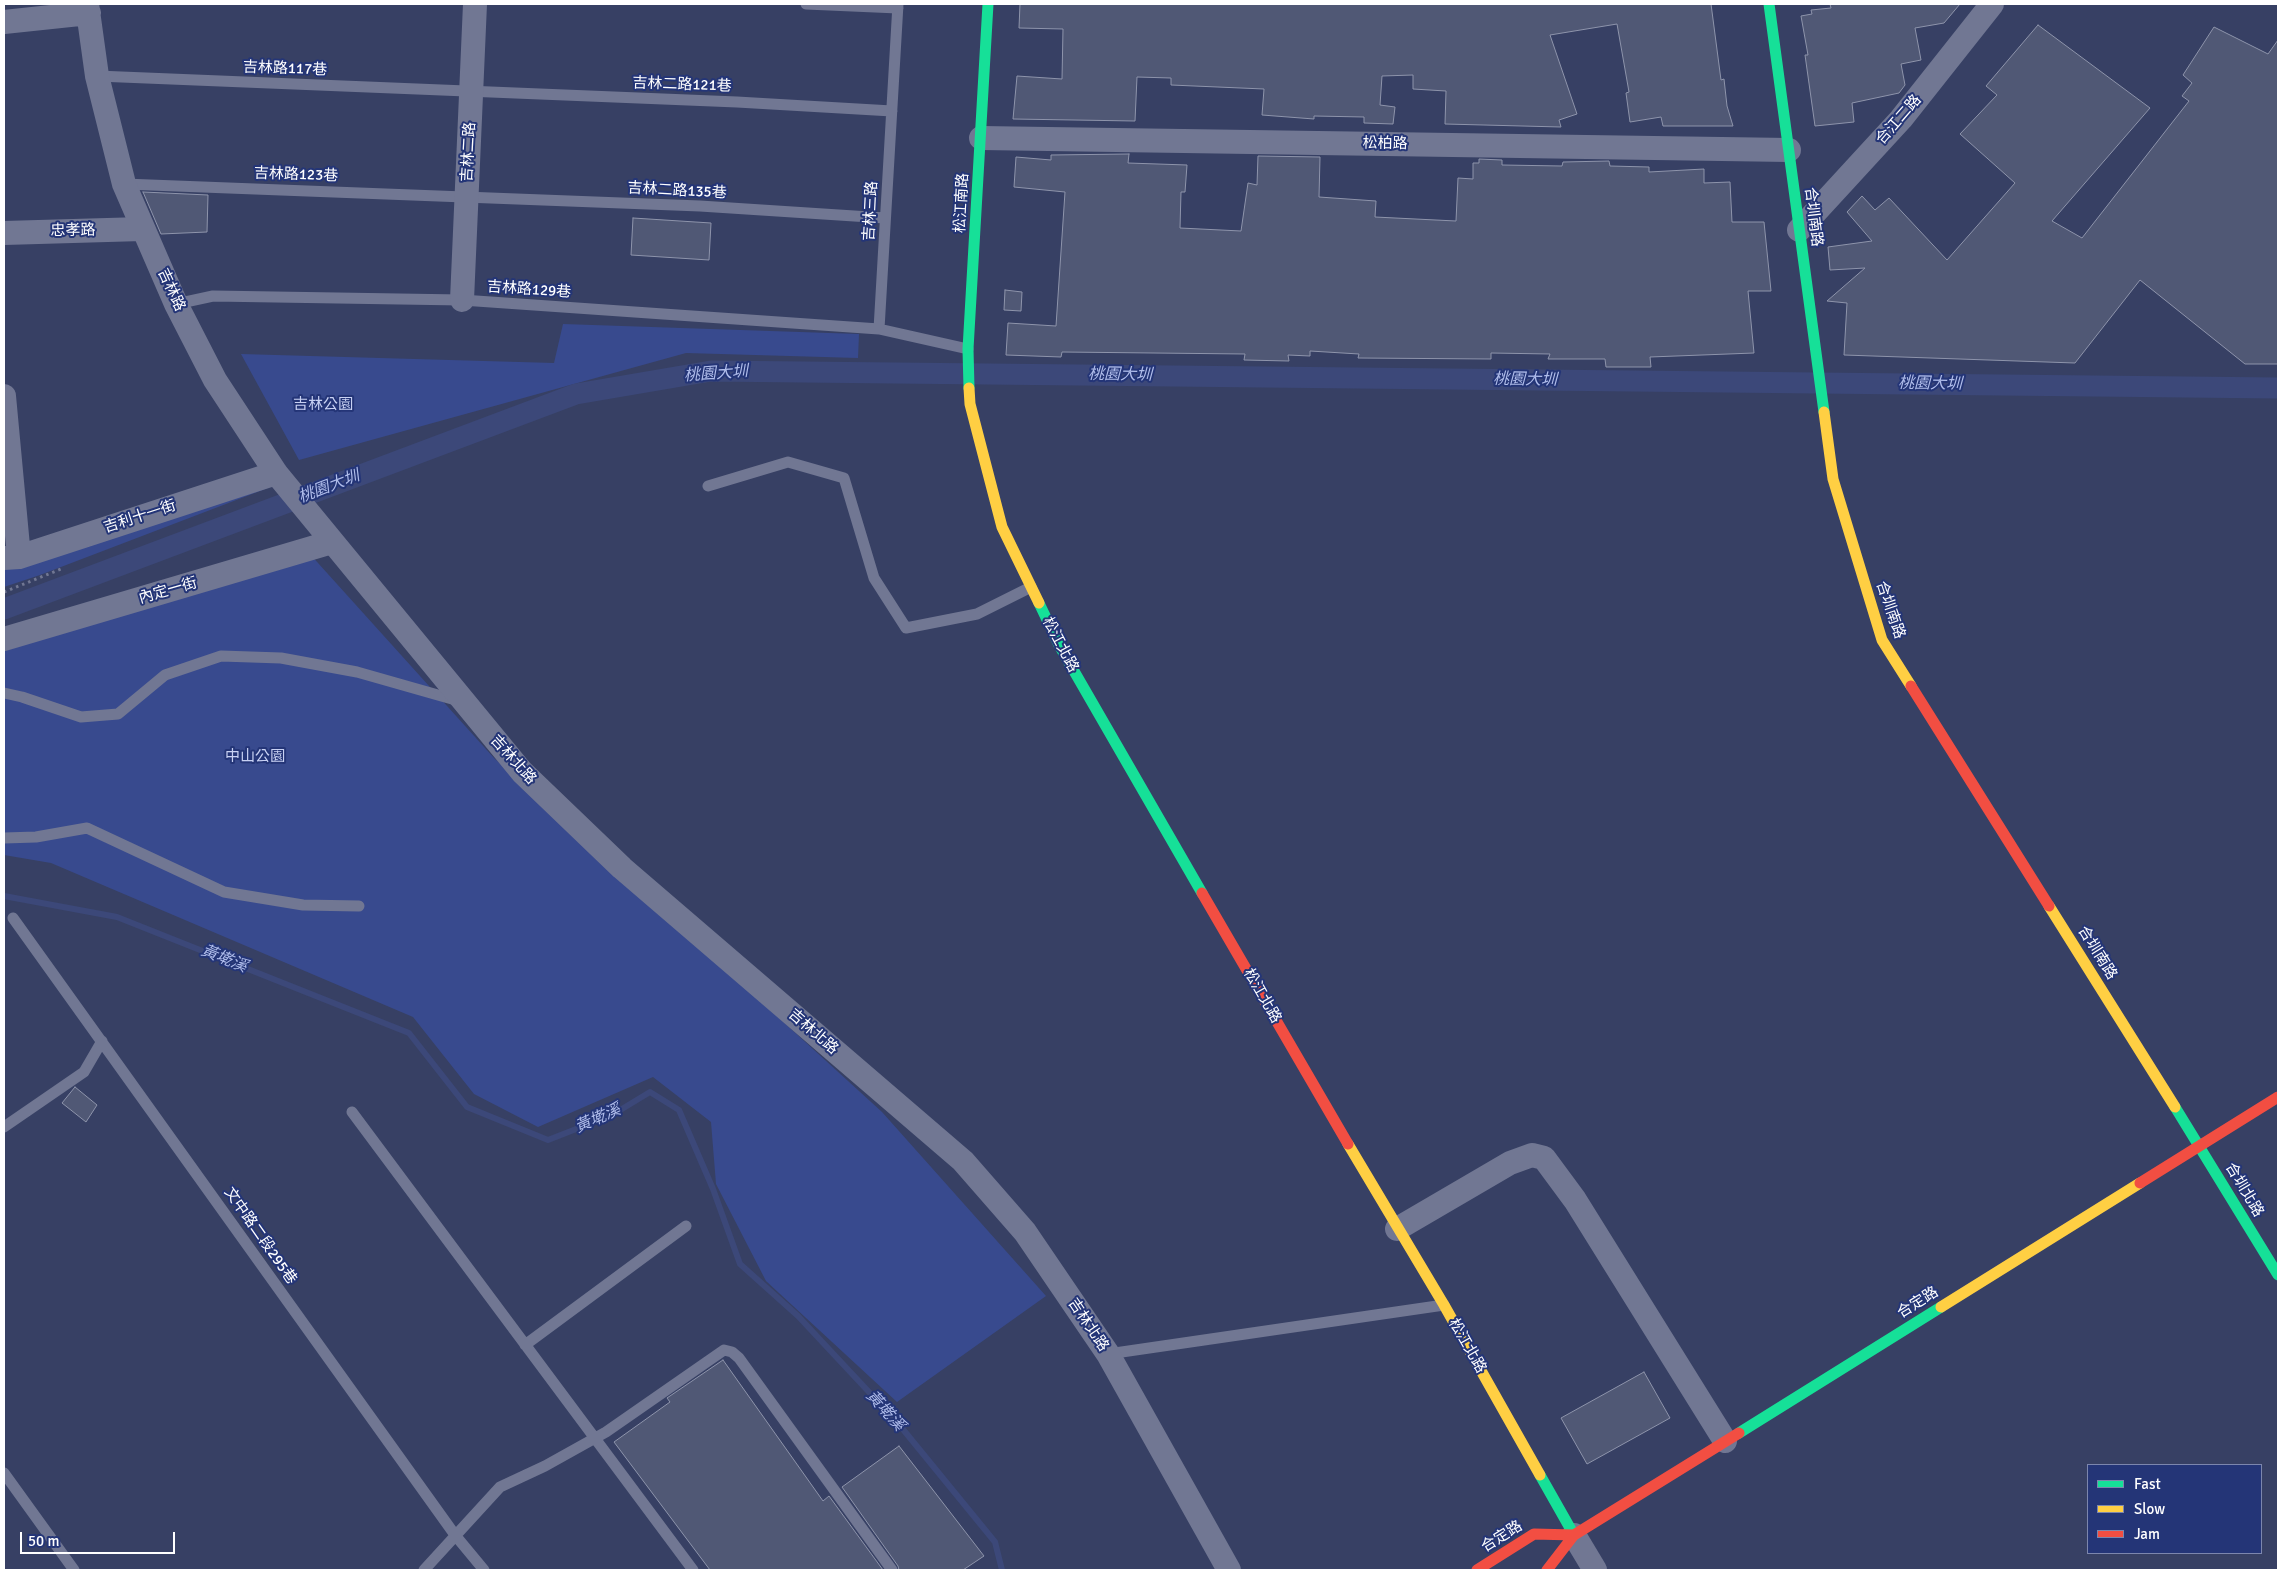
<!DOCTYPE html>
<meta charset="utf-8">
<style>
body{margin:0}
#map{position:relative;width:2282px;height:1574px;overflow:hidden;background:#374064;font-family:Signika,sans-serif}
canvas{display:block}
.frame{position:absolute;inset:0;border:5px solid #fff;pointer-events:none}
.legend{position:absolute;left:2087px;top:1464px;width:175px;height:90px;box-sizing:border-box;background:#243577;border:1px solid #7c86ad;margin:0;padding:6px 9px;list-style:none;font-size:15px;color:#fff}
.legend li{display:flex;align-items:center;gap:10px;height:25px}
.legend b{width:25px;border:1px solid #7c86ad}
.scale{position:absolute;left:20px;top:1532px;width:155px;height:22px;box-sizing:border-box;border:2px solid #fff;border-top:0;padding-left:6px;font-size:15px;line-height:18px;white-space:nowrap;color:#fff;-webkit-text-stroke:4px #243577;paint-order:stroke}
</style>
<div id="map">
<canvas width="2282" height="1574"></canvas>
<div class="frame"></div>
<ul class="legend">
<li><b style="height:6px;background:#16e098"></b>Fast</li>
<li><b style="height:6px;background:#ffcf43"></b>Slow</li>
<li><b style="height:6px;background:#f24e42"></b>Jam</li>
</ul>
<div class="scale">50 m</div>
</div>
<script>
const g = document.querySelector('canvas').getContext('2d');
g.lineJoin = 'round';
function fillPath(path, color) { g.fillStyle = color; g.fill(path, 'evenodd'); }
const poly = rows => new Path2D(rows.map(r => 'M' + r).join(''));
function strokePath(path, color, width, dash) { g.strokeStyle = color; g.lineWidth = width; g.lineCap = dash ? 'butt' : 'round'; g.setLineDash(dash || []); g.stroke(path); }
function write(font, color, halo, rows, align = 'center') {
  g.font = font + ' Signika,"Noto Sans TC",sans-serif'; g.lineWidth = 4; g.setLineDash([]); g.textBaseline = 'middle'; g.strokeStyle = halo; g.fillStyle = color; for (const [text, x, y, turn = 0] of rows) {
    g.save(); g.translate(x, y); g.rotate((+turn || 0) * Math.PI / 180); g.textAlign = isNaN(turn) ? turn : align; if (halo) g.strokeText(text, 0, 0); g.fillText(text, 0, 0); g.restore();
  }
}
const green = poly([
 [563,324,859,334,858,358,686,353,299,460,241,354,554,363],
 [273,486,40,575,4,587,4,568],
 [309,553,494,758,882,1112,1046,1296,897,1402,766,1281,716,1184,711,1122,653,1077,538,1127,474,1094,413,1017,51,863,4,855,4,651]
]);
const stream = poly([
 [4,896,117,917,409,1033,467,1107,548,1140,612,1115,650,1092,679,1110,713,1189,740,1264,798,1316,897,1422,995,1542,1002,1570]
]);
const canal = poly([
 [4,609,576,394,711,371,2278,388]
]);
const building = poly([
 [1020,4,1711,4,1721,80,1724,79,1727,106,1733,126,1663,126,1661,117,1630,122,1626,93,1629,92,1617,24,1550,35,1577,114,1559,120,1561,127,1445,124,1446,91,1413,89,1413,75,1382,76,1380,105,1395,107,1393,124,1364,123,1364,117,1314,116,1314,119,1262,115,1264,89,1171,85,1171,78,1137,77,1135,121,1013,119,1017,76,1062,79,1063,29,1019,28,1020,4],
 [1830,4,1960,4,1944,23,1915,28,1921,60,1901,64,1905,85,1899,93,1852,103,1854,122,1815,126,1805,55,1808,55,1801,16,1812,14,1811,10,1831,8,1830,4],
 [2038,25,2150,108,2052,221,2082,238,2189,101,2182,96,2192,83,2183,75,2214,27,2268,54,2278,40,2278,364,2245,364,2140,280,2075,363,1844,355,1847,303,1827,301,1865,268,1830,270,1828,247,1872,241,1847,212,1862,196,1875,210,1889,198,1947,260,2015,183,1960,134,1997,95,1986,86,2038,25],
 [1129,154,1128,163,1187,165,1185,192,1181,192,1180,228,1241,231,1248,183,1257,185,1258,156,1320,157,1319,197,1376,201,1375,217,1456,221,1458,178,1473,179,1473,163,1479,163,1479,159,1502,160,1502,165,1562,166,1563,162,1609,161,1610,166,1649,167,1649,172,1704,169,1704,183,1730,182,1732,222,1764,222,1771,291,1748,291,1754,353,1650,357,1651,367,1606,367,1605,359,1548,359,1550,354,1491,353,1491,359,1358,358,1359,354,1310,351,1310,356,1288,355,1289,361,1244,360,1245,354,1062,352,1061,357,1006,355,1008,323,1056,326,1065,192,1014,187,1016,157,1051,160,1051,155,1129,154],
 [143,192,208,195,207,232,161,234,143,192],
 [633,218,711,223,709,260,631,255,633,218],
 [1005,290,1022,292,1021,311,1004,310,1005,290],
 [75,1087,97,1105,86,1122,62,1103,75,1087],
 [723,1360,823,1501,829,1496,883,1570,710,1570,614,1442,670,1402,667,1398,723,1360],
 [1644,1372,1670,1418,1587,1464,1561,1418,1644,1372],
 [899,1446,984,1556,963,1570,899,1570,898,1566,842,1487,899,1446]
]);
const path = poly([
 [4,592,61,569]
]);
const lane = poly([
 [806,4,898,8],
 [898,4,879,329,968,349],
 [97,76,737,102,892,111],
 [124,184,700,206,885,218],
 [176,304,213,296,462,300,879,329],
 [708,486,788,462,844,478,874,578,906,628,977,614,1031,587],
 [4,693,22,697,81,717,118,714,165,675,221,656,281,658,357,672,459,701],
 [4,838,36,837,87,828,224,892,303,905,359,906],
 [13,918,455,1535,484,1570],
 [352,1112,693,1570],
 [4,1127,84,1072,102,1041],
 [525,1345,686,1226],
 [1108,1354,1444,1305],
 [4,1473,74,1570],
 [424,1570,500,1487,545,1466,606,1432,724,1350,732,1352,739,1358,892,1570]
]);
const street = poly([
 [87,4,97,76,124,184,176,304,215,380,276,473,522,772,622,868,963,1161,1025,1232,1108,1354,1229,1570],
 [4,22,89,13],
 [981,138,1789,150],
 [1799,230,1901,119,1992,4],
 [4,233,142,229],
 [462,300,475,4],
 [4,396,19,557],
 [4,558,19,557,276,473],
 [4,639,332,542],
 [1397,1229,1510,1163,1532,1155,1544,1158,1575,1200,1725,1441],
 [1574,1535,1595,1570]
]);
const fast = poly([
 [1769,4,1824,412],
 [969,388,968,349,988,4],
 [1039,603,1059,645,1202,893],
 [2175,1107,2278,1275],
 [1739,1433,1941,1307],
 [1540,1475,1574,1535]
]);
const slow = poly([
 [969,388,970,404,1002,527,1039,603],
 [1824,412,1833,479,1882,640,1911,686],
 [2049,906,2175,1107],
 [1348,1144,1444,1305,1540,1475],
 [1941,1307,2140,1183]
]);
const jam = poly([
 [1911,686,2049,906],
 [1202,893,1348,1144],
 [2140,1183,2278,1097],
 [1477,1570,1534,1534,1574,1535],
 [1547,1570,1574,1535,1739,1433]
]);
const streetNames = [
 ["吉林路117巷",285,69,2],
 ["吉林二路121巷",682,85,2],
 ["合江二路",1899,120,-49],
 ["松柏路",1385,144,1],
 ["吉林二路",469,152,-87],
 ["吉林路123巷",296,175,2],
 ["吉林二路135巷",677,191,3],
 ["松江南路",962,203,-87],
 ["吉林三路",871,211,-87],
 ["合圳南路",1813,217,83],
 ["忠孝路",73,231,-1],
 ["吉林路",171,290,65],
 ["吉林路129巷",529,290,4],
 ["吉利十一街",140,517,-18],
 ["內定一街",168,591,-16],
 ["合圳南路",1890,610,71],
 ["松江北路",1060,645,62],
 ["吉林北路",513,760,48],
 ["合圳南路",2097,953,58],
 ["松江北路",1262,996,60],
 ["吉林北路",813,1032,41],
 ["合圳北路",2244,1190,59],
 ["文中路二段295巷",260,1236,55],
 ["合定路",1918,1303,-32],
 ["吉林北路",1088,1325,56],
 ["松江北路",1467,1346,60],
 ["合定路",1502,1537,-32]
];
const parkNames = [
 ["吉林公園",323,405],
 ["中山公園",255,757]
];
const waterNames = [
 ["桃園大圳",716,374,-4],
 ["桃園大圳",1120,375,1],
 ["桃園大圳",1525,380,1],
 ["桃園大圳",1930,384,1],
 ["桃園大圳",329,487,-21],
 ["黃墘溪",224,959,22],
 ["黃墘溪",598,1119,-24],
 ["黃墘溪",885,1411,48]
];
fillPath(green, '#384a8e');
strokePath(stream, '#3c4879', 6);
strokePath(canal, '#3c4879', 21);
fillPath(building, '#505875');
strokePath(building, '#8e94ab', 1);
strokePath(path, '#717793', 3, [2.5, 4]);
strokePath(lane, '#717793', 11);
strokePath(street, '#717793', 24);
strokePath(fast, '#16e098', 11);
strokePath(slow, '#ffcf43', 11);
strokePath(jam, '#f24e42', 11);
write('15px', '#fff', '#243577', streetNames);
write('15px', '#c8d1f3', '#243577', parkNames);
write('italic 16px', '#b0bdeb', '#243577', waterNames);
</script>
